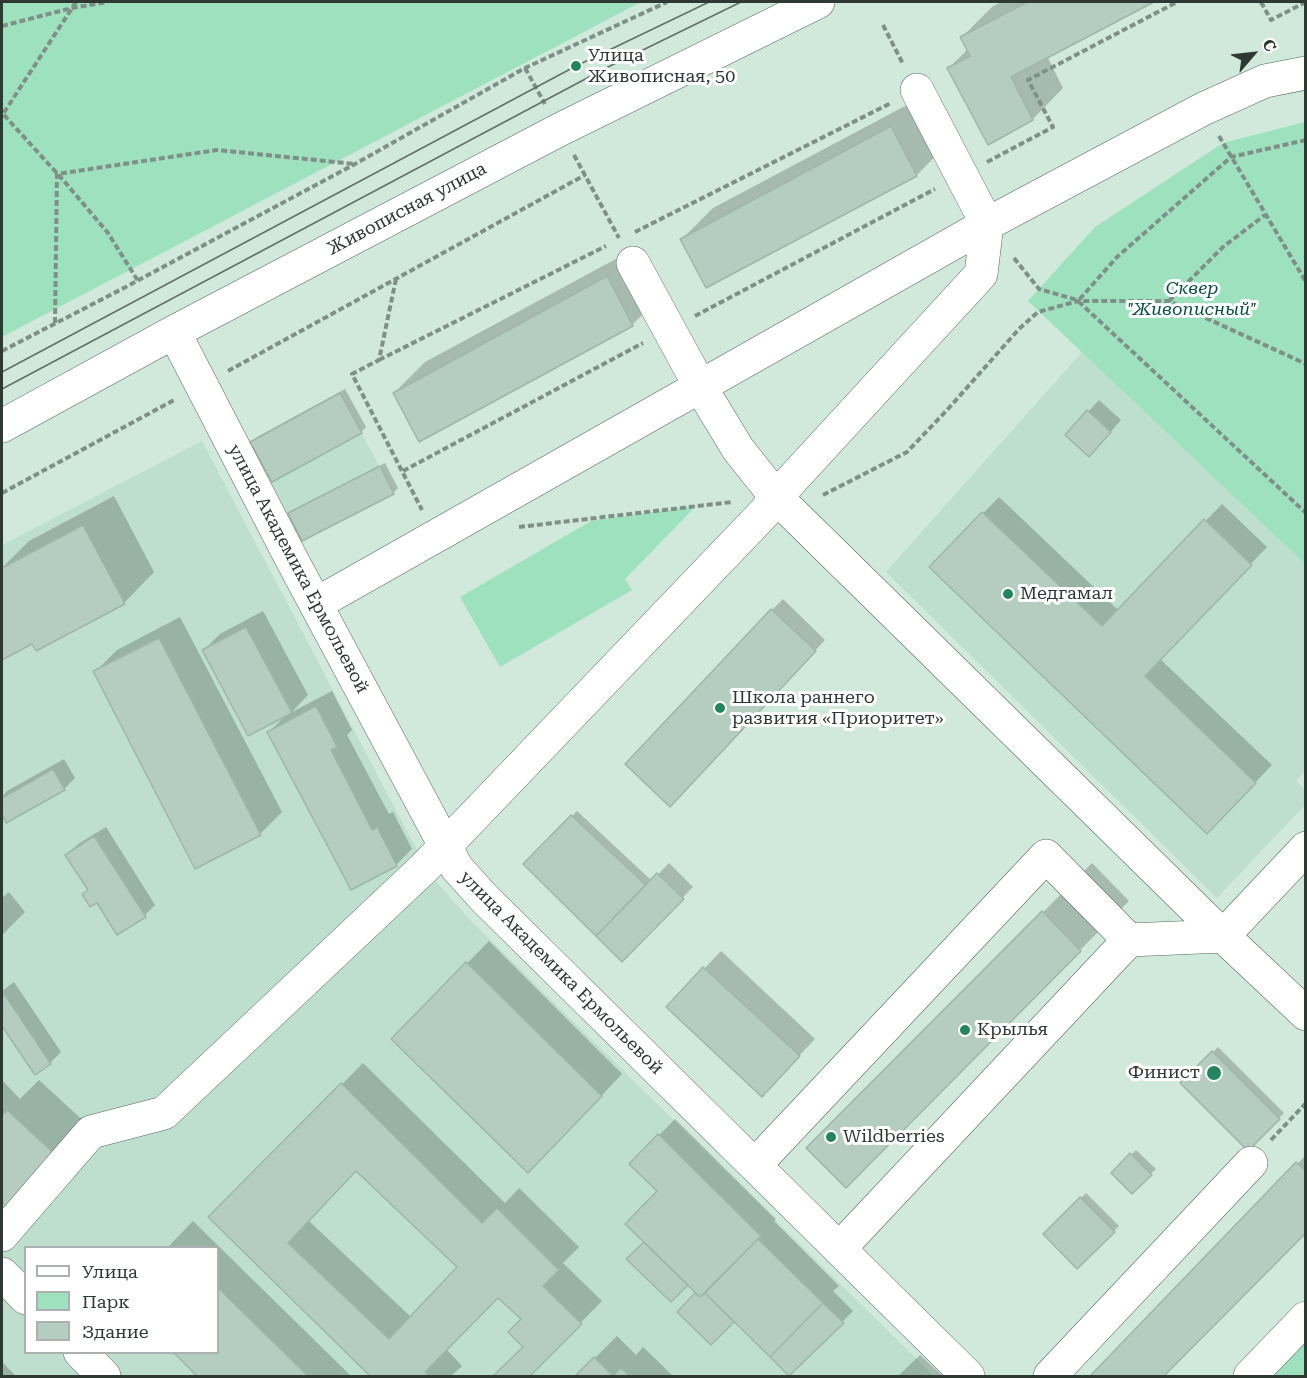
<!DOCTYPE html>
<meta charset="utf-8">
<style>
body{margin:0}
#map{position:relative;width:1307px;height:1378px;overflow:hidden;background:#d0e9db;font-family:"Roboto Serif",serif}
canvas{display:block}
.frame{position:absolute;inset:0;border:3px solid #2f3934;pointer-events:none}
.legend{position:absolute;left:24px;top:1246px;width:195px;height:108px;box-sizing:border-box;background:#fff;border:2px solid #acb0ae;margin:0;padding:8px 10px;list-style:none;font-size:18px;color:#2f3934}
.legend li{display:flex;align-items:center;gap:12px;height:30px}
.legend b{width:30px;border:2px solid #acb0ae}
.north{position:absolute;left:1223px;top:24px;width:60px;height:60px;-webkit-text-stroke:4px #fff;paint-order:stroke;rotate:62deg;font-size:16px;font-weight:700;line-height:24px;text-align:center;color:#2f3934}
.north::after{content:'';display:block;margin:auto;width:21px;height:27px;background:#2f3934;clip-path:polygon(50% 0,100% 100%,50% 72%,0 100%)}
</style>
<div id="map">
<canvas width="1307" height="1378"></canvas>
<div class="frame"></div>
<ul class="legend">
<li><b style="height:8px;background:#fff"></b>Улица</li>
<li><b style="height:16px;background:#9ee1bf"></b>Парк</li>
<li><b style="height:16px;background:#b5cdc0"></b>Здание</li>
</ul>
<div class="north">С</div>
</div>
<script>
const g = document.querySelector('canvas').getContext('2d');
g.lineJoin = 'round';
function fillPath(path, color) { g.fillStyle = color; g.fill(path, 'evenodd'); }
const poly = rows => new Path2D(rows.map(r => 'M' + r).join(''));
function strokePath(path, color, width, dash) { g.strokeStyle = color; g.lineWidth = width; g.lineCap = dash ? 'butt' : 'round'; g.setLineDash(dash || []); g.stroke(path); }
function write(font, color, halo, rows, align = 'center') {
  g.font = font + ' "Roboto Serif",serif'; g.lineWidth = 6; g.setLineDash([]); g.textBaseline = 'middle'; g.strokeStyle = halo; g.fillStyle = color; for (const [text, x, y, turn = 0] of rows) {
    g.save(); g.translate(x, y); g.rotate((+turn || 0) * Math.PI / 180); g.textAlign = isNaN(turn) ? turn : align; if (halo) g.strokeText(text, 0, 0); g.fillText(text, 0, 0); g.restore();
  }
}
const built = poly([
 [1082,352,1305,564,1306,770,1296,781,1305,790,1305,805,1217,898,886,572],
 [340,393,394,494,302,541,250,442],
 [202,441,419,854,424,868,471,921,934,1376,2,1376,2,545],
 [26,1248,218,1248,218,1352,26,1352]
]);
const green = poly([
 [2,2,641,2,2,337],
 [1305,122,1306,122,1305,564,1028,301,1095,227,1223,143],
 [696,506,625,579,632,590,500,667,460,597,591,521],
 [1305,1330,1305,1376,1261,1376]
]);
const shadow = poly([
 [1002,2,1151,2,1047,56,1063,88,1033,119,949,68,968,49,962,37,993,6],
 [922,97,947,144,917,175,707,286,682,239,713,208],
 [638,247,663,294,632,325,420,440,394,393,425,362],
 [345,389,366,427,361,432,252,442,257,437],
 [1099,400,1121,420,1100,444,1067,435],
 [385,463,398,488,393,493,290,514,295,509],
 [114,496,154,572,124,603,33,642,2,658,2,568,29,541],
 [999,497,1119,611,1222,504,1267,547,1160,659,1272,765,1224,815,931,567],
 [783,599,825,640,681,794,772,610],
 [263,611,308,695,292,712,332,691,352,730,347,735,389,814,393,812,412,849,396,865,269,732,285,716,204,650,220,634],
 [180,617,282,812,260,834,95,672,117,650],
 [64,759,75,778,64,789,7,821,2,811,2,797,7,791],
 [577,811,652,881,669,863,693,887,622,959,525,864],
 [106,827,155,905,145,915,97,901,84,894,89,889,67,855,78,844],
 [1092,863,1129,901,846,1185,808,1148],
 [9,892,25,912,2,935,2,898],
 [489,941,622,1074,550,1150,393,1039],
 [721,951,815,1039,778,1078,668,1007],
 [14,982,61,1052,50,1063,35,1073,2,1023,2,991],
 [1218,1047,1284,1113,1248,1149,1182,1083],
 [363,1063,505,1203,519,1188,579,1247,563,1263,602,1301,528,1376,496,1376,525,1347,523,1319,498,1296,446,1349,462,1366,451,1376,372,1376,211,1217],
 [357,1170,459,1267,411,1317,309,1221],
 [2,1080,20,1099,39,1080,89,1126,11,1208,2,1200],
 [675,1119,776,1219,774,1221,839,1286,833,1291,853,1311,790,1375,734,1320,711,1343,679,1312,698,1293,646,1242,659,1191,631,1164],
 [1136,1150,1156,1169,1132,1192,1113,1173],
 [1306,1155,1306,1231,1163,1376,1092,1376],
 [1086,1193,1119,1226,1077,1267,1045,1234],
 [193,1221,351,1376,199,1376,175,1352,218,1352,218,1248,167,1248],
 [617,1336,636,1355,643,1347,673,1376,577,1376],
 [920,1355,943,1376,898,1376],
 [2,1362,16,1376,2,1376]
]);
const building = poly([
 [1027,2,1154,2,1011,77,1033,120,988,145,947,68,970,56,960,37,1027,2],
 [891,126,917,176,706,288,680,239,891,126],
 [607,276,633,326,419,442,393,393,607,276],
 [340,393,362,433,272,482,250,442,340,393],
 [1087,410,1111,432,1089,457,1065,435,1087,410],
 [380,466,394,494,302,541,288,513,380,466],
 [982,512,1102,626,1204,519,1252,565,1145,676,1256,783,1207,834,929,567,982,512],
 [83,525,125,604,36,651,32,644,2,660,2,568,83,525],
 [771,609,816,651,670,807,625,764,771,609],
 [246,627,292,713,248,736,202,650,246,627],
 [159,638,261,835,195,869,93,671,159,638],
 [316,706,337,747,331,750,372,830,377,827,397,866,351,890,267,732,316,706],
 [53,769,65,790,6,823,2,814,2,798,53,769],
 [571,815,646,885,596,936,523,864,571,815],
 [94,836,146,917,117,935,97,903,90,907,82,894,88,890,65,855,94,836],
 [657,873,684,899,622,962,596,936,657,873],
 [1042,911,1081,951,846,1188,806,1148,1042,911],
 [466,962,602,1096,528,1173,391,1039,466,962],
 [703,967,800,1056,762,1097,666,1007,703,967],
 [3,992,51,1064,35,1075,2,1026,3,992],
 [1212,1051,1280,1119,1248,1151,1180,1083,1212,1051],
 [341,1083,482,1223,497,1208,559,1270,543,1286,582,1324,530,1376,493,1376,523,1347,508,1332,521,1319,498,1298,425,1372,430,1376,370,1376,208,1217,341,1083],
 [356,1171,457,1267,389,1339,288,1243,356,1171],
 [7,1110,59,1158,11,1210,2,1202,2,1116,7,1110],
 [658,1134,761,1236,700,1297,625,1224,657,1191,629,1164,658,1134],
 [1130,1153,1152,1175,1132,1194,1111,1173,1130,1153],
 [1296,1162,1306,1171,1306,1233,1164,1376,1090,1376,1296,1162],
 [1080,1197,1115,1232,1077,1269,1043,1234,1080,1197],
 [758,1239,823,1303,770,1357,705,1293,758,1239],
 [644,1242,688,1285,671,1302,626,1259,644,1242],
 [218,1288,308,1376,197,1376,173,1352,218,1352,218,1288],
 [695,1293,700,1297,705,1293,734,1322,711,1345,677,1312,695,1293],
 [823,1303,844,1323,789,1376,770,1357,823,1303],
 [594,1357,613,1376,621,1368,630,1376,575,1376,594,1357]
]);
const path = poly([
 [76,2,3,114,64,181,108,233,138,281],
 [1261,2,1271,20,1306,2],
 [883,25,903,64],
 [2,26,72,8,107,2],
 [525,68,545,104],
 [1219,136,1306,282],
 [1306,140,1231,157,1117,257,1078,301,1306,513],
 [574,155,619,238],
 [987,162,1053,127,1028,80,1177,2],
 [635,232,891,103],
 [1014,258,1039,289,1077,300],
 [396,279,379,360,352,374,422,510],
 [1169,301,1223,247,1265,215],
 [695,316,935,189],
 [55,323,57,174,217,150,355,164],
 [2,351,120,290,355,164,525,68,667,2],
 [379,360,606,246],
 [228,371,585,175],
 [403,471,643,343],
 [2,493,176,399],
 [823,495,907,452,948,409,1019,329,1038,312,1078,301,1169,301,1306,364],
 [519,527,732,502],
 [1271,1140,1306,1103]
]);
const minor = poly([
 [633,263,701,388,738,449,776,497,1223,936,1306,1014],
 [174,332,292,560,457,868,484,898,968,1376],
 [2,426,174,332,559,130,818,2],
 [316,604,987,224,1203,109,1265,81,1306,73],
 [755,1165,1046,856,1129,940],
 [2,1235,91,1132,164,1113,424,868,764,513,776,497,981,274,987,224,917,90],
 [839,1249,1129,940,1223,936,1306,848],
 [2,1274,26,1298],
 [80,1352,104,1376],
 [1050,1376,1251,1163],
 [1250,1376,1306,1318]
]);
const tram = poly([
 [2,372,576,66,709,2],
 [2,389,606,68,741,2]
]);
const markers = [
 [576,66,6,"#22855e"],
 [1008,594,6,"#22855e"],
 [720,708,6,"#22855e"],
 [965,1030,6,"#22855e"],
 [1214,1073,8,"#22855e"],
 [831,1137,6,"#22855e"]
];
const poiNames = [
 ["Улица",588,56],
 ["Живописная, 50",588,77],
 ["Медгамал",1020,594],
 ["Школа раннего",732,698],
 ["развития «Приоритет»",732,719],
 ["Крылья",977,1030],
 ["Финист",1200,1073,"right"],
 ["Wildberries",843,1137]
];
const streetNames = [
 ["Живописная улица",407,209,-28],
 ["улица Академика Ермольевой",298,569,62],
 ["улица Академика Ермольевой",561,973,45]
];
const parkNames = [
 ["Сквер",1192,289],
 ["\"Живописный\"",1192,310]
];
fillPath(built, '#bedfce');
fillPath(green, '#9ee1bf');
fillPath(shadow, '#0003');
fillPath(building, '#b5cdc0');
strokePath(building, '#9eb6a9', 1.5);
strokePath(minor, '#536a5e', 34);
strokePath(path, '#7f9187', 4, [6, 3]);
strokePath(minor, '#fff', 33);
strokePath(tram, '#627069', 1.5);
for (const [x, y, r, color] of markers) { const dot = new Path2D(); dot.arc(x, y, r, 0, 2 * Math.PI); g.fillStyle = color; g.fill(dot); strokePath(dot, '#fff', 2); }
write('18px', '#2f3934', '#fff', poiNames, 'left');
write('18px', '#2f3934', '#fff', streetNames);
write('italic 18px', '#085439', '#fff', parkNames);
</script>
